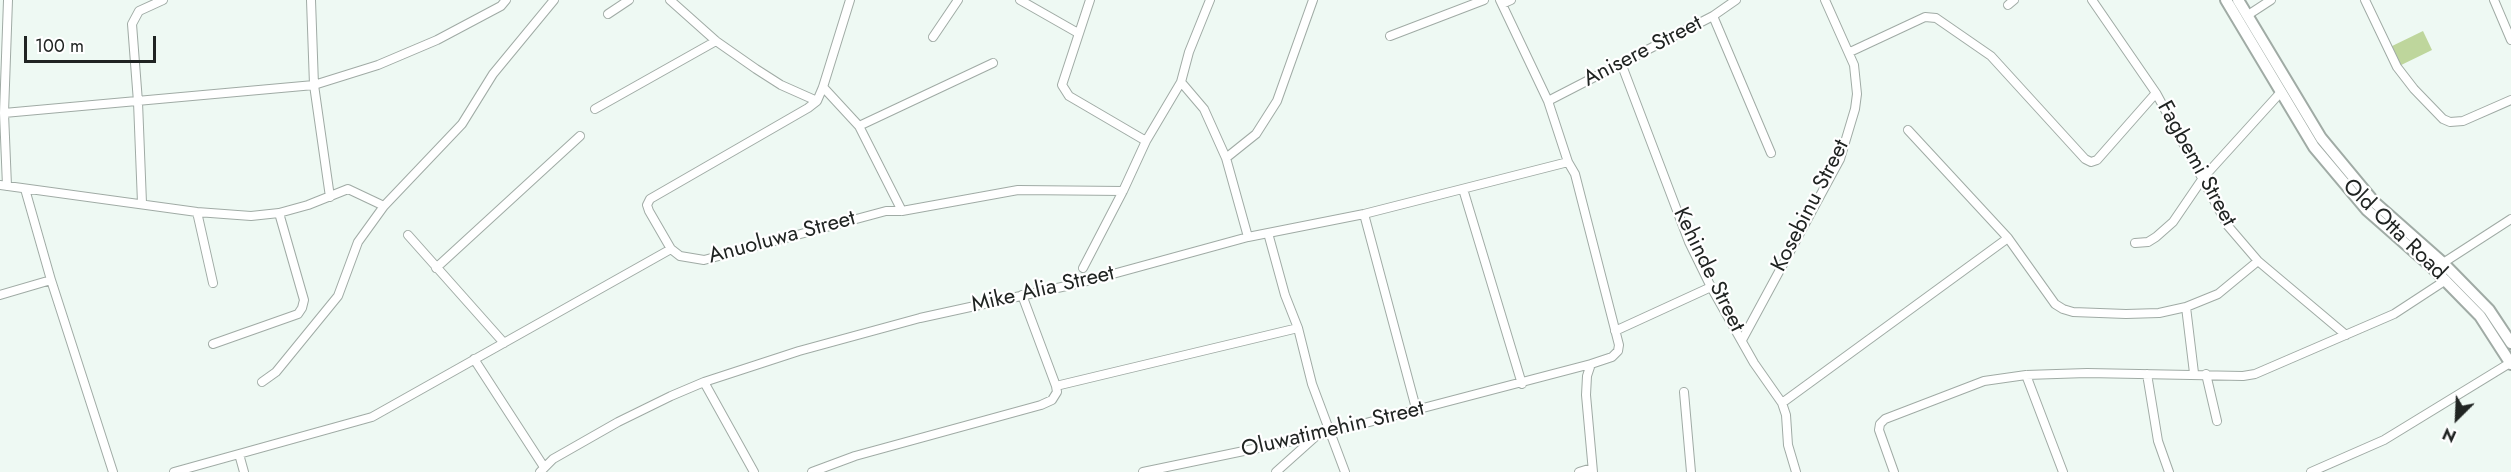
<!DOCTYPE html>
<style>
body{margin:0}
#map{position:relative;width:2511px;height:472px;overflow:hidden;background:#eef9f3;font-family:Jost,sans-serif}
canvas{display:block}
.north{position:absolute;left:2427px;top:388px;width:60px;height:60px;-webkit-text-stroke:4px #fff;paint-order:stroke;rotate:204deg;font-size:16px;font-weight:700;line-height:24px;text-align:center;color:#202422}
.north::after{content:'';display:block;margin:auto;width:21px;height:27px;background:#202422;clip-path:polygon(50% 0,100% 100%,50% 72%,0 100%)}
.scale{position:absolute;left:24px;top:36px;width:132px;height:27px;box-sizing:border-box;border:3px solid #202422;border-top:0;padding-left:8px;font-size:18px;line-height:21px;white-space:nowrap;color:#202422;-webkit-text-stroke:4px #fff;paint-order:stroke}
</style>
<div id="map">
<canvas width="2511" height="472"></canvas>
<div class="north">N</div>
<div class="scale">100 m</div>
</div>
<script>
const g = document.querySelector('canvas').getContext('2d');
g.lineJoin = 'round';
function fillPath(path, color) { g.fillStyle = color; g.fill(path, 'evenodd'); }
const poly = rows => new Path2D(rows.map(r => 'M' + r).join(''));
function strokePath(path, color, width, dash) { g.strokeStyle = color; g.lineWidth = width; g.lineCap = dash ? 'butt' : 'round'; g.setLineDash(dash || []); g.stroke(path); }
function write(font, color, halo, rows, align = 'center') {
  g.font = font + ' Jost,sans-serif'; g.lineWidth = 4.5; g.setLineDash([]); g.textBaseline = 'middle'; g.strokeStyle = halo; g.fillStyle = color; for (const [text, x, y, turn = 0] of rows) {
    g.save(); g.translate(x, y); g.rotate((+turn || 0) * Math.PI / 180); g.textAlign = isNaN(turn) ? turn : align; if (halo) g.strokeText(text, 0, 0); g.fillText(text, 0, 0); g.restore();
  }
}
const green = poly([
 [2423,31,2432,50,2395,68,2386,49]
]);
const street = poly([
 [311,0,314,85,330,197],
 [670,0,716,41,756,69,781,85,817,101],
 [1020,0,1078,33],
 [1090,0,1062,85,1069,96,1146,141],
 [1500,0,1548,101,1568,162,1575,174,1619,345,1618,351,1612,357,1591,364,1587,376,1586,395,1593,472],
 [2092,0,2156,93,2228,226,2258,261,2346,335],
 [2365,0,2397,67,2414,89,2443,119,2450,122,2463,121,2511,100],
 [2494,0,2511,40],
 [1502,4,1511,0],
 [2008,5,2014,0],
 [608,14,629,0],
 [2248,15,2271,0],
 [1713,16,1771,153],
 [1390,36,1484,0],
 [933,37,958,0],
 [1850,52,1925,17,1936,18,1991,56,2085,159,2091,162,2097,160,2156,93],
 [1621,63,1689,242,1711,287,1754,363,1782,403,1786,415,1788,445,1796,472],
 [1181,82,1204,109,1226,158],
 [823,87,859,126,902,211],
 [1548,101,1713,16,1736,0],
 [595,109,716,41],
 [4,113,314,85,378,65,437,40,501,6,506,0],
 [859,126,993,63],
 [1908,130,2008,238,2055,304,2063,309,2073,312,2126,314,2159,313,2186,307,2218,294,2258,261],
 [0,185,197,212,251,216,279,213,308,205,348,189,384,206],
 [7,186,4,113,8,0],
 [25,189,51,280,113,472],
 [1463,189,1522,384],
 [142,203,138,102,132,24,139,11,163,0],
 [197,212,213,283],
 [1364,214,1417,412],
 [1268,233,1285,295,1298,328,1312,384,1345,472],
 [408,235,504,343],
 [1248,237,1226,158,1256,134,1277,101,1313,0],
 [2135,243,2148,242,2156,237,2173,222,2203,178,2281,92],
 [671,249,649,211,647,205,650,199,808,108,817,101,823,87,850,0],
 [2443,263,2511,219],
 [436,268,580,136],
 [1083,268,1123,191],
 [0,295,51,280],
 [1022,295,1056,386],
 [2186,307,2194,373],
 [1615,331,1711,287],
 [1742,340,1840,159,1855,109,1857,94,1854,65,1825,0],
 [213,344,298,314,302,308,304,300,279,213],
 [474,359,544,467],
 [2147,374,2158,441,2169,472],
 [2206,374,2217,421],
 [2026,375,2063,472],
 [262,382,276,372,338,296,358,242,384,206,462,124,493,74,554,0],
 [704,382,754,472],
 [1684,392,1691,472],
 [1782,403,2008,238],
 [239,454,244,472],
 [174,472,372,417,671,249,680,256,704,260,886,211,902,211,1018,190,1123,191,1146,141,1181,82,1189,52,1210,0],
 [540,472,553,459,618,422,671,396,704,382,799,351,920,318,1080,283,1248,237,1364,214,1568,162],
 [812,472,855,456,1041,405,1052,400,1057,392,1056,386,1298,328],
 [1143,472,1316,436,1591,364],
 [1276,472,1315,437],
 [1579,472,1592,468],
 [1894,472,1879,430,1880,424,1885,419,1984,381,2026,375,2087,373,2243,376,2255,374,2394,314,2446,280],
 [2311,472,2384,440,2510,363]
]);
const secondary = poly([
 [2226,0,2314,147,2367,210,2433,268,2480,316,2511,364],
 [2238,0,2321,138,2374,202,2443,263,2489,310,2511,343]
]);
const streetNames = [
 ["Anisere Street",1643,52,-27],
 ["Fagbemi Street",2196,164,61],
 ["Kosebinu Street",1811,206,-63],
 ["Old Otta Road",2394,230,44],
 ["Anuoluwa Street",782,238,-15],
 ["Kehinde Street",1708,270,64],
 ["Mike Alia Street",1043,290,-13],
 ["Oluwatimehin Street",1333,430,-13]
];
fillPath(green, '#bed69c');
strokePath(street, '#a0aba5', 10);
strokePath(secondary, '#a0aba5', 14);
strokePath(street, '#fff', 8);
strokePath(secondary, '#fff', 10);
write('22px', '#202422', '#fff', streetNames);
</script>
